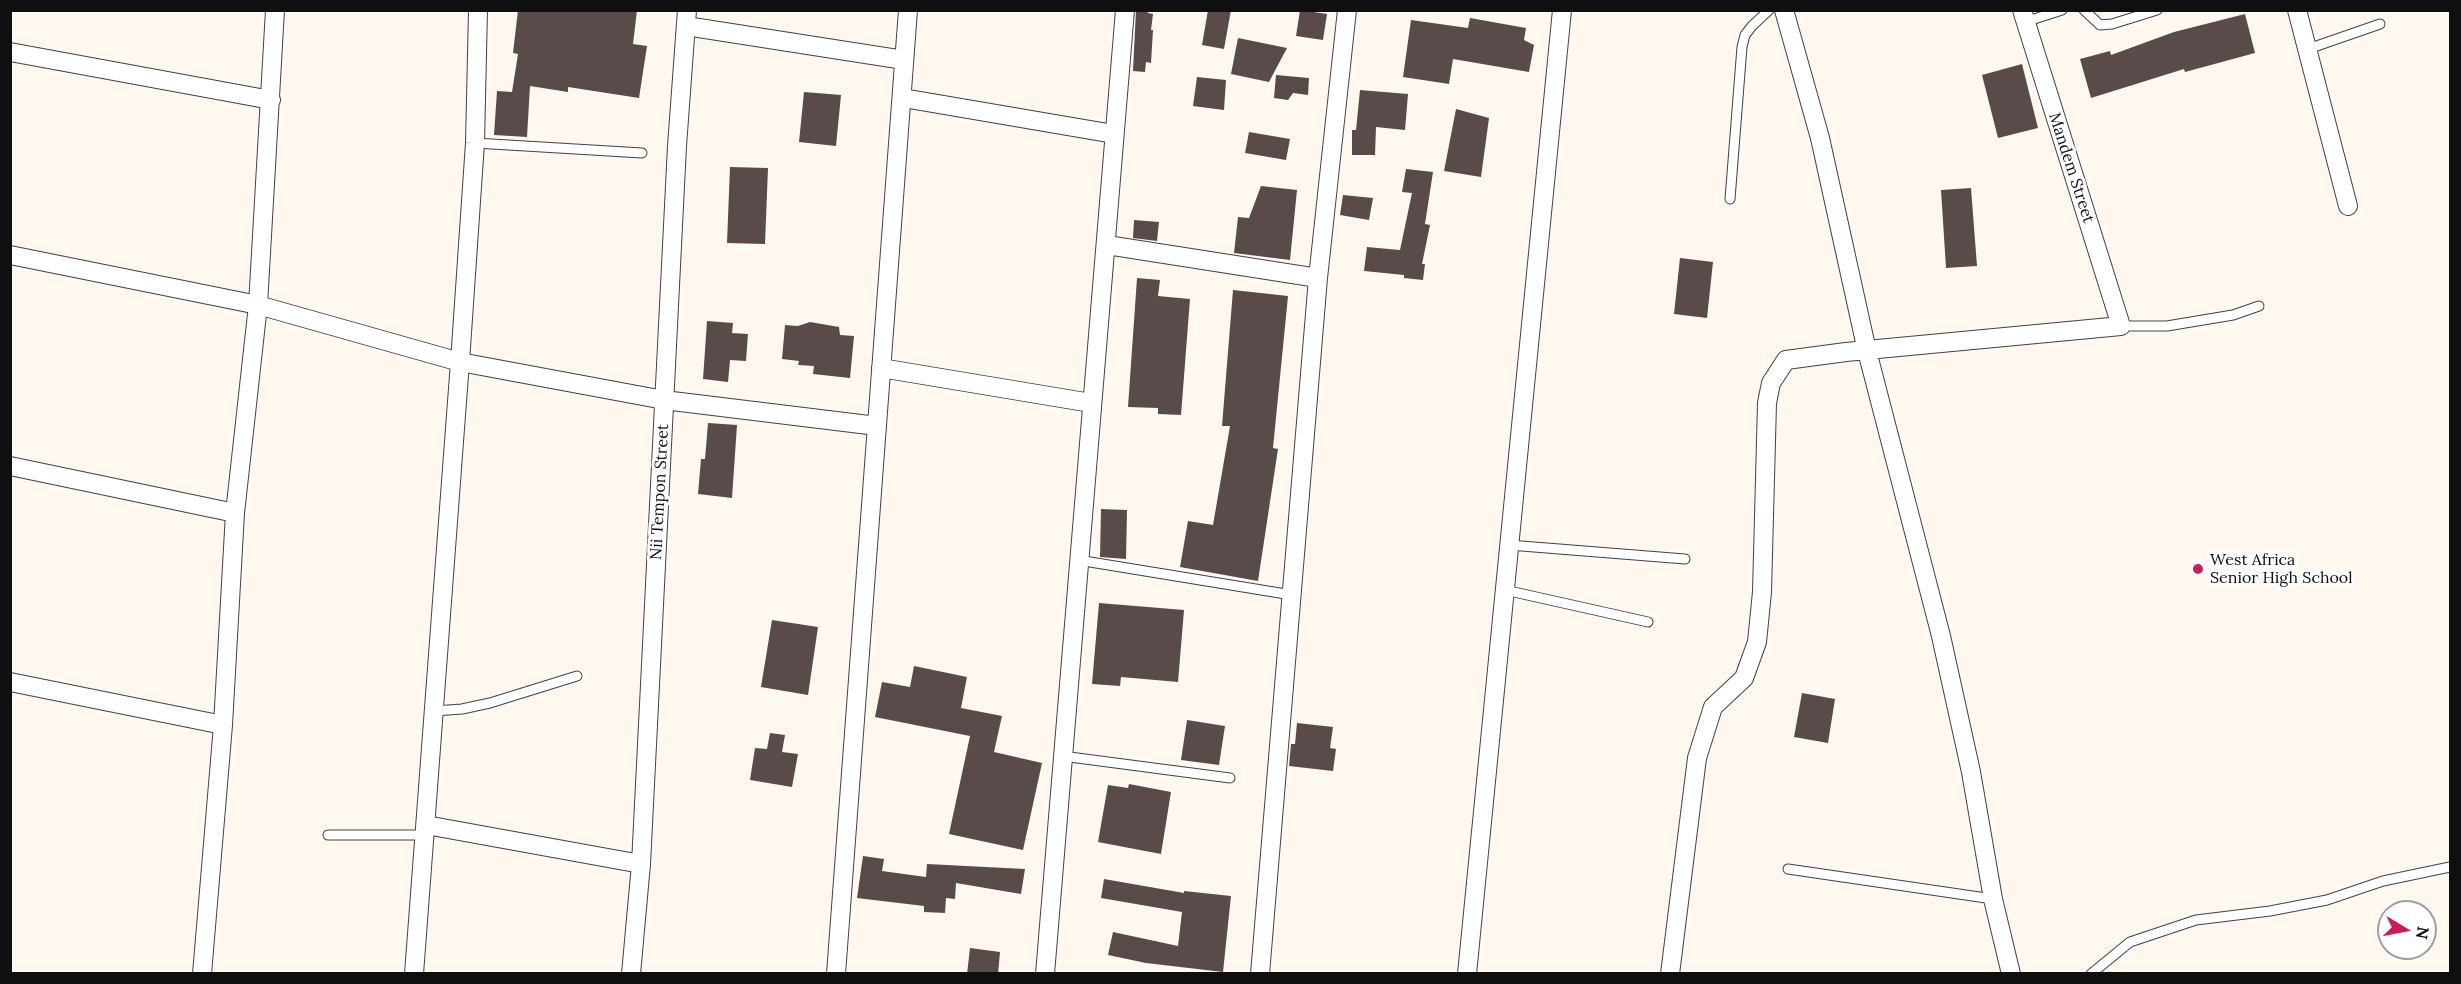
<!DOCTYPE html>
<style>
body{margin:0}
#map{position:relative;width:2461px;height:984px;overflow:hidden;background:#fff8f1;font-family:Lora,serif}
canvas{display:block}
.frame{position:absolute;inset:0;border:12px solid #0f0f0f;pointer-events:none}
.north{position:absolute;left:2377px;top:900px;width:60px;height:60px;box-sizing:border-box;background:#fff;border:2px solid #9f9f9f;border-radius:50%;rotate:100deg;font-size:16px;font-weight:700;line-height:24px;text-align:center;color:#0f0f0f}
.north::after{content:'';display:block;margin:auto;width:21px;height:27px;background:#cb1b5d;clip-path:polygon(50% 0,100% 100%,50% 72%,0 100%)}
</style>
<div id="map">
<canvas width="2461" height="984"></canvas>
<div class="frame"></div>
<div class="north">N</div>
</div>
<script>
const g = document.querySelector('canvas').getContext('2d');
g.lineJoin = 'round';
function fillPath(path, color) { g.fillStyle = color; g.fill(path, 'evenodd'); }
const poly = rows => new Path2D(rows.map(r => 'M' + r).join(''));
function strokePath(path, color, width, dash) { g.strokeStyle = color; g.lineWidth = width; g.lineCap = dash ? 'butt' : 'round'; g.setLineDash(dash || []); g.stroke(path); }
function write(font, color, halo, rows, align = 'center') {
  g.font = font + ' Lora,serif'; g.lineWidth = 6; g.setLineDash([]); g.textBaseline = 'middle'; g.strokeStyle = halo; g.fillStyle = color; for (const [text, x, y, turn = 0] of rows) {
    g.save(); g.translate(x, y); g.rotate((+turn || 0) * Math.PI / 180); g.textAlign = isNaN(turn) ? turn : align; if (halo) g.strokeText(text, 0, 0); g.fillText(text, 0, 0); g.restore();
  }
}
const building = poly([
 [518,10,637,10,633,44,647,46,639,98,568,87,568,92,530,86,527,137,494,135,497,91,512,92,518,54,513,53],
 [1136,10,1147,10,1148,13,1153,14,1151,30,1153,30,1151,63,1146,62,1145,72,1133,71],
 [1208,10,1231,10,1224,49,1202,45],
 [1300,10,1327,14,1323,40,1296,36],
 [2245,14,2255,53,2185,72,2184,69,2091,98,2080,59,2110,51,2111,55,2174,32],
 [1470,18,1526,28,1524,40,1534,45,1529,72,1453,59,1449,84,1403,77,1411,20,1468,28],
 [1238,38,1287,48,1269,82,1231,74],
 [2022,64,2038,128,1998,138,1982,75],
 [1276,75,1309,78,1308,95,1293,93,1288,100,1274,98],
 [1197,77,1226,80,1224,110,1193,106],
 [1360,90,1408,94,1405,130,1376,127,1375,155,1352,155,1352,130,1356,130],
 [804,92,841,95,836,146,799,142],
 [1456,109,1489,118,1481,177,1444,171],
 [1249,132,1290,139,1286,160,1245,153],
 [730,167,768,168,765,244,727,243],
 [1406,169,1433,172,1425,224,1430,225,1422,264,1425,264,1423,280,1404,278,1404,275,1364,271,1367,247,1400,250,1412,193,1402,192],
 [1261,186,1297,190,1290,260,1234,253,1238,217,1249,218],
 [1971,188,1977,266,1946,268,1941,190],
 [1343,195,1373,198,1369,220,1340,215],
 [1134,220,1159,222,1157,241,1133,238],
 [1680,258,1713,262,1707,318,1674,314],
 [1137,278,1160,280,1158,296,1190,299,1181,415,1158,414,1158,408,1128,407],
 [1233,290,1288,296,1273,448,1278,449,1258,581,1180,567,1188,521,1213,525,1230,426,1222,426],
 [707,321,733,323,732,333,748,334,746,361,730,360,728,382,703,379],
 [810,322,839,327,840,335,854,336,850,378,813,374,814,366,798,365,799,361,782,359,785,325,798,326],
 [708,423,737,425,732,498,698,494,701,459,705,459],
 [1101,509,1127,510,1126,559,1100,557],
 [1099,603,1184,610,1178,682,1121,677,1120,686,1092,684],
 [772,620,818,627,808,695,761,687],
 [914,666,967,677,961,708,1002,716,994,752,1042,763,1023,850,949,834,970,736,875,717,882,682,910,687],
 [1802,693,1835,699,1828,743,1794,737],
 [1187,720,1225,726,1219,765,1181,760],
 [1297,723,1333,727,1330,748,1336,749,1333,771,1289,766,1291,744,1295,744],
 [770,733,785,735,782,752,798,754,792,787,750,780,755,748,767,749],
 [1129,784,1171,792,1161,854,1098,842,1108,785,1128,788],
 [863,856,884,859,882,871,926,877,927,864,1025,869,1021,894,956,883,955,899,946,898,945,913,924,912,924,906,857,898],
 [1104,879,1184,893,1184,891,1231,896,1223,972,1146,963,1108,955,1113,932,1178,946,1182,912,1101,898],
 [970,948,1000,952,998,974,967,974]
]);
const lane = poly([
 [2084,10,2100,25,2112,24,2157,10],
 [2025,22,2062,10],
 [2308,49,2380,24],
 [475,143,642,153],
 [1730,199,1742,47,1745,35,1752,26,1769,10],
 [2121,326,2167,326,2233,315,2259,306],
 [1509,545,1685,559],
 [1078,560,1292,595],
 [1505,590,1648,622],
 [434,711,462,709,490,703,577,676],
 [1062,756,1230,778],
 [328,835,425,835],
 [1788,869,1993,899],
 [2091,974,2130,942,2196,920,2270,911,2327,900,2383,881,2450,867]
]);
const street = poly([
 [1784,10,1820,138,1867,351,1941,636,1971,772,1993,899,2011,974],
 [2297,10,2348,206],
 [686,26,904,60],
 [10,52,271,100],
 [903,98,1114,134],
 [1107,245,1318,278],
 [10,255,258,305,460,362,664,400,877,426],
 [881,368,1091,403],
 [10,466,235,513],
 [10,682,223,725],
 [426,825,641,864],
 [202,974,223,725,235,513,258,305,275,10],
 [414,974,460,362,475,143,478,10],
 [631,974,641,864,677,146,687,10],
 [836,974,908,10],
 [1045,974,1125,10],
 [1260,974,1318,278,1347,10],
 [1467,974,1562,10],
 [1670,974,1697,758,1713,707,1744,678,1757,642,1762,592,1767,403,1771,383,1786,360,1846,352,2121,326,2022,10]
]);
const markers = [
 [2198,569,6,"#cb1b5d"]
];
const streetNames = [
 ["Mandem Street",2071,168,72],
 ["Nii Tempon Street",660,492,-87]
];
const poiNames = [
 ["West Africa",2210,560],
 ["Senior High School",2210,578]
];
fillPath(building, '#594b4a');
strokePath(lane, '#424242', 11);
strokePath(street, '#424242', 20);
strokePath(lane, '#fff', 9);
strokePath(street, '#fff', 18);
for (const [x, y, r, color] of markers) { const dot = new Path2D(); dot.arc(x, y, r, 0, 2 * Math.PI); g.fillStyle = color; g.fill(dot); strokePath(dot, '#fff', 2); }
write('16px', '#0f0f0f', '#fff', streetNames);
write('16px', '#0f0f0f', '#fff', poiNames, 'left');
</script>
